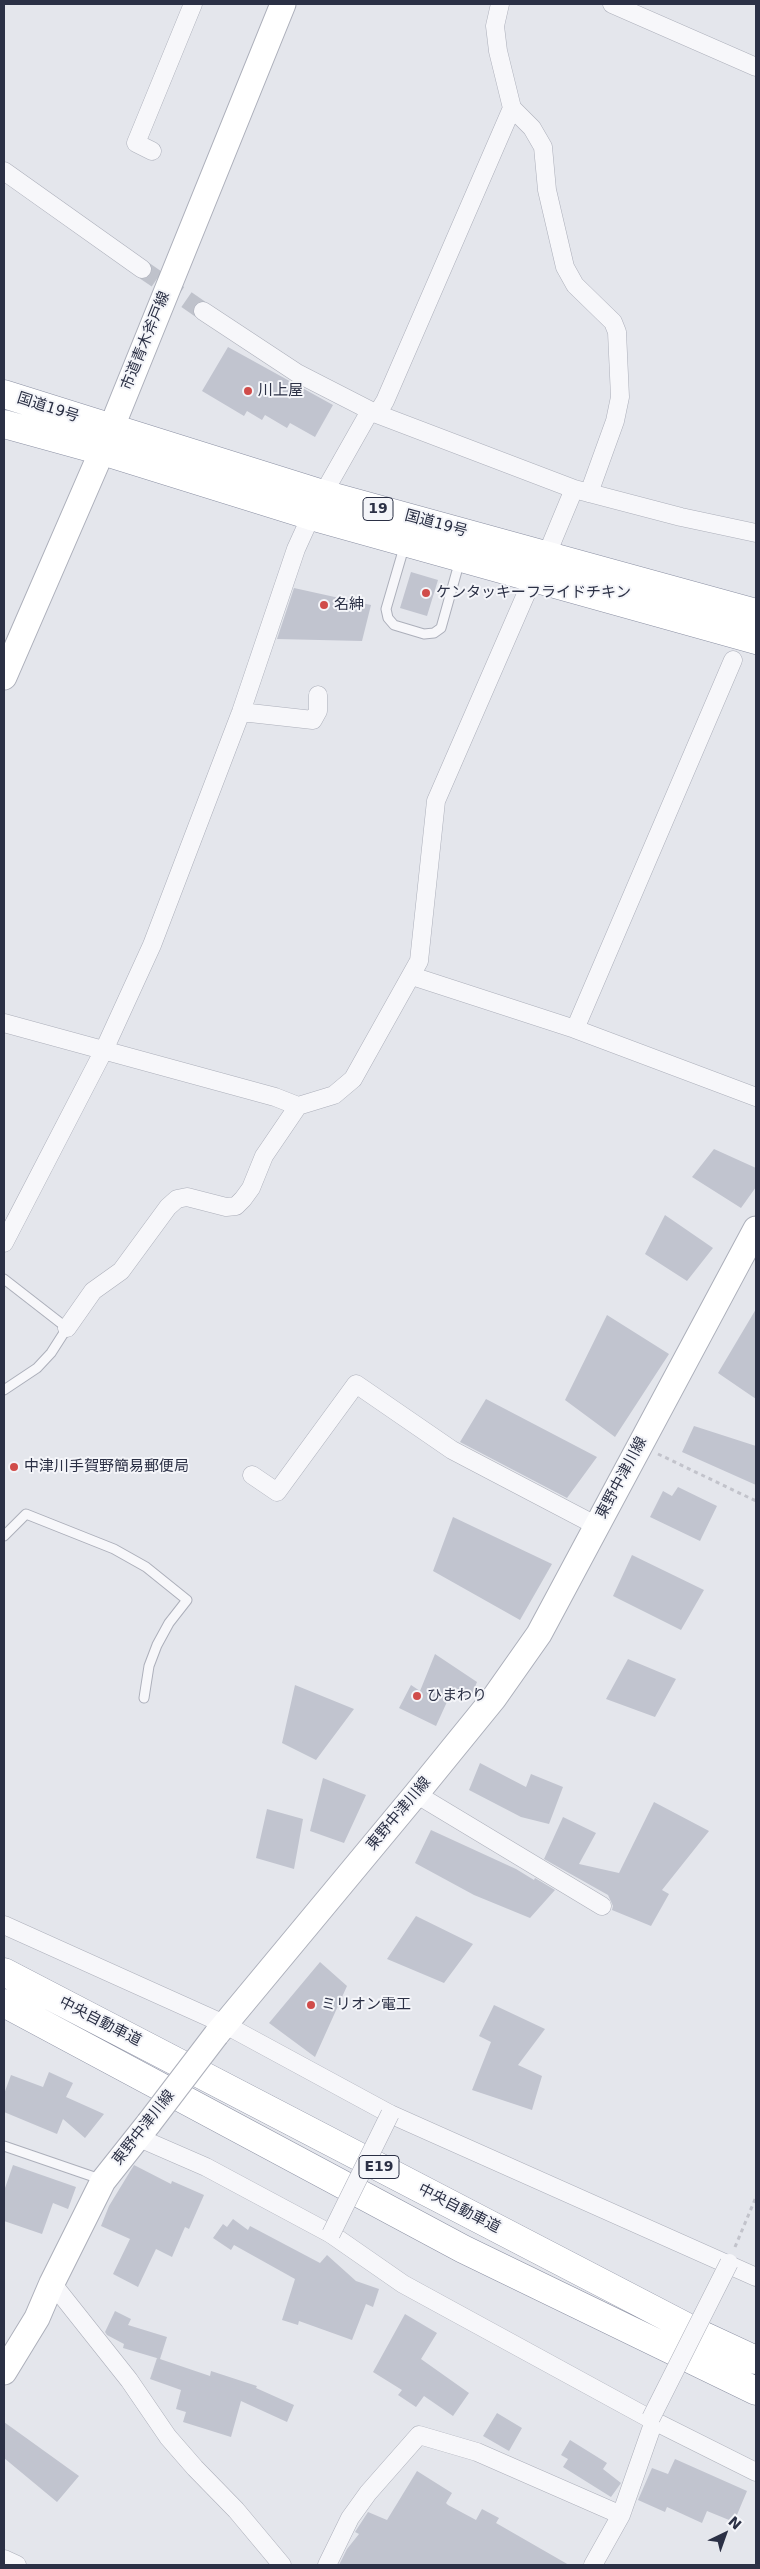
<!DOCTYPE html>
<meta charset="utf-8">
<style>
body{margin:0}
#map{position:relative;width:760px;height:2569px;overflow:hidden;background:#e4e6ec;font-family:"DejaVu Sans",sans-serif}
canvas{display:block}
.frame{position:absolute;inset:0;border:5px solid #2b3045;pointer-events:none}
.north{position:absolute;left:700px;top:2509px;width:50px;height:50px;-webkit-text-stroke:4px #f4f5f9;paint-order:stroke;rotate:42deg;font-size:14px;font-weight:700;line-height:20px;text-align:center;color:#2b3045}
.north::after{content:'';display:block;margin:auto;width:18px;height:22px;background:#2b3045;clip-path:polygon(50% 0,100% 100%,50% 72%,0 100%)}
</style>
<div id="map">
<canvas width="760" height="2569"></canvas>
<div class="frame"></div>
<div class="north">N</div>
</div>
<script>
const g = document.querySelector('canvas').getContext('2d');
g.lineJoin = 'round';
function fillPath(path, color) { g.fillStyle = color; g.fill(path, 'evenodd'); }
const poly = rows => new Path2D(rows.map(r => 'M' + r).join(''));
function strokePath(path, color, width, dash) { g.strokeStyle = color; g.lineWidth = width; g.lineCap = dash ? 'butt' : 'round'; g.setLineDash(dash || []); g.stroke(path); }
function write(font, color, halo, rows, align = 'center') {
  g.font = font + ' "DejaVu Sans","Noto Sans JP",sans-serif'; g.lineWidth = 4; g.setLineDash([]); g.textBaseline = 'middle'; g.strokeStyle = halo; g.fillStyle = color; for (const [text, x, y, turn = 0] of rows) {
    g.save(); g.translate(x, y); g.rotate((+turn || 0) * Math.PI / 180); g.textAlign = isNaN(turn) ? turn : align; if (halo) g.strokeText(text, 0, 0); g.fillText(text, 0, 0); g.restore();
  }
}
const building = poly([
 [228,347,333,405,315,437,290,423,287,428,265,415,262,420,247,411,244,416,202,391],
 [411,572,438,580,427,616,400,608],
 [294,588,371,605,362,641,277,639],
 [714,1149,756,1168,756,1187,741,1208,692,1177],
 [665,1215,713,1248,687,1281,645,1254],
 [756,1309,756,1399,718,1373],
 [607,1315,669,1354,615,1437,565,1400],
 [486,1399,597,1457,567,1498,460,1442],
 [694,1426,756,1446,756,1485,682,1452],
 [678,1487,717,1506,700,1541,650,1517,663,1491,672,1496],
 [453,1517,552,1564,520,1620,433,1571],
 [632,1555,704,1590,681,1630,613,1596],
 [435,1654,477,1682,469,1701,451,1693,436,1726,399,1708,411,1685,420,1691],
 [628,1659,676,1679,655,1717,606,1699],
 [295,1685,354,1709,316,1760,282,1743],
 [480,1763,526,1787,531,1774,563,1787,549,1824,521,1817,469,1790],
 [323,1778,366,1795,344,1843,310,1831],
 [654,1802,709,1831,662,1890,669,1894,651,1926,612,1910,613,1906,608,1895,544,1859,563,1817,596,1833,579,1864,619,1873],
 [267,1809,303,1819,294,1869,256,1858],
 [431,1830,516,1869,534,1880,535,1878,555,1890,530,1918,474,1895,415,1863],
 [416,1916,473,1944,444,1983,387,1959],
 [320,1962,347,1986,315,2057,269,2023],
 [494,2005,545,2029,518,2065,542,2076,532,2110,472,2090,491,2042,479,2036],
 [49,2072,73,2083,66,2097,104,2114,85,2138,63,2119,57,2134,4,2112,4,2094,11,2075,43,2087],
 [13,2165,76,2187,68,2209,53,2203,42,2234,4,2221,4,2191],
 [134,2165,171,2184,172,2181,204,2195,189,2229,185,2227,172,2257,156,2249,138,2287,113,2274,130,2239,101,2226,109,2206],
 [233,2219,248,2230,250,2226,320,2263,327,2255,356,2281,379,2289,373,2307,366,2304,352,2340,299,2321,298,2325,282,2320,295,2279,234,2245,231,2250,213,2238,223,2224,227,2227],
 [115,2311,131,2319,128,2325,167,2337,160,2359,123,2348,124,2344,107,2335,105,2332],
 [405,2314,437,2333,421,2359,469,2393,453,2416,424,2396,416,2407,398,2395,402,2390,373,2372],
 [157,2358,210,2376,211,2371,257,2386,256,2388,294,2405,287,2422,241,2401,231,2437,183,2422,186,2412,176,2409,181,2390,150,2379],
 [497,2413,522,2428,509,2451,483,2436],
 [4,2422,79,2476,57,2502,4,2458],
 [570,2440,607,2463,603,2469,621,2483,611,2497,563,2467,568,2459,561,2455],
 [675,2459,747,2491,734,2522,707,2511,702,2523,667,2507,665,2512,638,2500,652,2468,668,2474],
 [417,2471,452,2493,446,2503,448,2505,476,2520,482,2509,499,2518,496,2523,569,2565,339,2565,347,2549,359,2534,355,2532,368,2512,387,2520]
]);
const streetTunnel = poly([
 [142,269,203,311]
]);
const path = poly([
 [658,1454,756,1501],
 [735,2247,756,2197]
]);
const lane = poly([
 [405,544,386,609,388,618,394,625,424,634,434,633,441,628,460,560],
 [4,1279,67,1328,51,1353,37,1368,4,1390],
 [4,1536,26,1514,114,1549,146,1567,187,1600,169,1623,157,1645,149,1666,144,1698],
 [4,2146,103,2180]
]);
const street = poly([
 [612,4,756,67],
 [512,108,532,128,543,147,547,190,565,267,575,285,613,322,617,332,620,397,615,421,589,493],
 [152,151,136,143,193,4],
 [4,171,142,269],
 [203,311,297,373,377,414,574,489,681,517,756,533],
 [377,414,385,401,512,108,498,51,495,26,500,4],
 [323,494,370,411],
 [547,554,574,489],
 [241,712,313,720,318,711,318,695],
 [412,976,575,1029,756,1097],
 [4,1023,275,1097,298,1106,334,1095,353,1079,419,961,436,801,533,578],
 [575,1029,733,660],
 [4,1243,104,1050,152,945,241,712,296,549,311,516],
 [67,1328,93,1291,121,1271,168,1207,177,1199,187,1197,226,1207,236,1206,243,1199,251,1188,264,1156,298,1106],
 [252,1475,277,1492,356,1384,452,1450,597,1526],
 [416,1794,602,1906],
 [4,1925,224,2024,390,2114,756,2277],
 [137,2137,206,2167,331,2234,403,2284,654,2421,756,2472],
 [52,2283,129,2380,168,2437,195,2468,236,2510,282,2565],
 [4,2559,17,2565],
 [327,2565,350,2518,368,2493,419,2435,477,2452,621,2515],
 [593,2565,621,2515,654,2421]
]);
const secondary = poly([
 [4,677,102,451,283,4],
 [216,2035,416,1794,494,1698,539,1634,756,1229],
 [4,2372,37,2318,52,2283,103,2181,149,2123]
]);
const highway = poly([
 [4,394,323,494,756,613],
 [4,424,102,451,311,516,756,640],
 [4,1972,704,2336,756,2360],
 [4,2003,463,2249,756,2391]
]);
const streetBridge = poly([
 [331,2234,390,2114],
 [651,2418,729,2263]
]);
const secondaryBridge = poly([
 [149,2123,216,2035]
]);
const markers = [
 [248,391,5,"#d04c4a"],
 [426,593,5,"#d04c4a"],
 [324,605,5,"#d04c4a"],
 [14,1467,5,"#d04c4a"],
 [417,1696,5,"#d04c4a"],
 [311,2005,5,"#d04c4a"]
];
const shields = [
 [378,509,30],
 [379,2167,40]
];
const shieldNames = [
 ["19",378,509],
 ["E19",379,2167]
];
const streetNames = [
 ["市道青木斧戸線",146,341,-68],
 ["国道19号",48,408,18],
 ["国道19号",436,524,15],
 ["東野中津川線",622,1478,-62],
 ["東野中津川線",399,1814,-50],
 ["中央自動車道",100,2022,27],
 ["東野中津川線",144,2128,-52],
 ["中央自動車道",459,2209,27]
];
const poiNames = [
 ["川上屋",258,391],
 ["ケンタッキーフライドチキン",436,593],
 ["名紳",334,605],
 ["中津川手賀野簡易郵便局",24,1467],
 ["ひまわり",427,1696],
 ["ミリオン電工",321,2005]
];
fillPath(building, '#c1c4cf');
strokePath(streetTunnel, '#bfc2cb', 18, [18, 9]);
strokePath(lane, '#acafba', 11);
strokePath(street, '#acafba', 19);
strokePath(secondary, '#acafba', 27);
strokePath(highway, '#8b90a3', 29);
strokePath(path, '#c2c3cb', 3, [4, 4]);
strokePath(lane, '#f7f7fa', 9);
strokePath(street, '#f7f7fa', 18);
strokePath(secondary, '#fff', 25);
strokePath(highway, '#fff', 28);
strokePath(streetBridge, '#acafba', 19, []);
strokePath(secondaryBridge, '#acafba', 27, []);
strokePath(streetBridge, '#f7f7fa', 18);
strokePath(secondaryBridge, '#fff', 25);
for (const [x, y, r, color] of markers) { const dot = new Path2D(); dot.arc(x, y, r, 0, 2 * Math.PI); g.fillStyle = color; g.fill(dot); strokePath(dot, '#f4f5f9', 2); }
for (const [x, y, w] of shields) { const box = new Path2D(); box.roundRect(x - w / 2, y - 11.5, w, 23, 4); g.fillStyle = '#f4f5f9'; g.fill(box); strokePath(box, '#2b3045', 1); }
write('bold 14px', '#2b3045', null, shieldNames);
write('15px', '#2b3045', '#f4f5f9', streetNames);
write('15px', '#2b3045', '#f4f5f9', poiNames, 'left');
</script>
